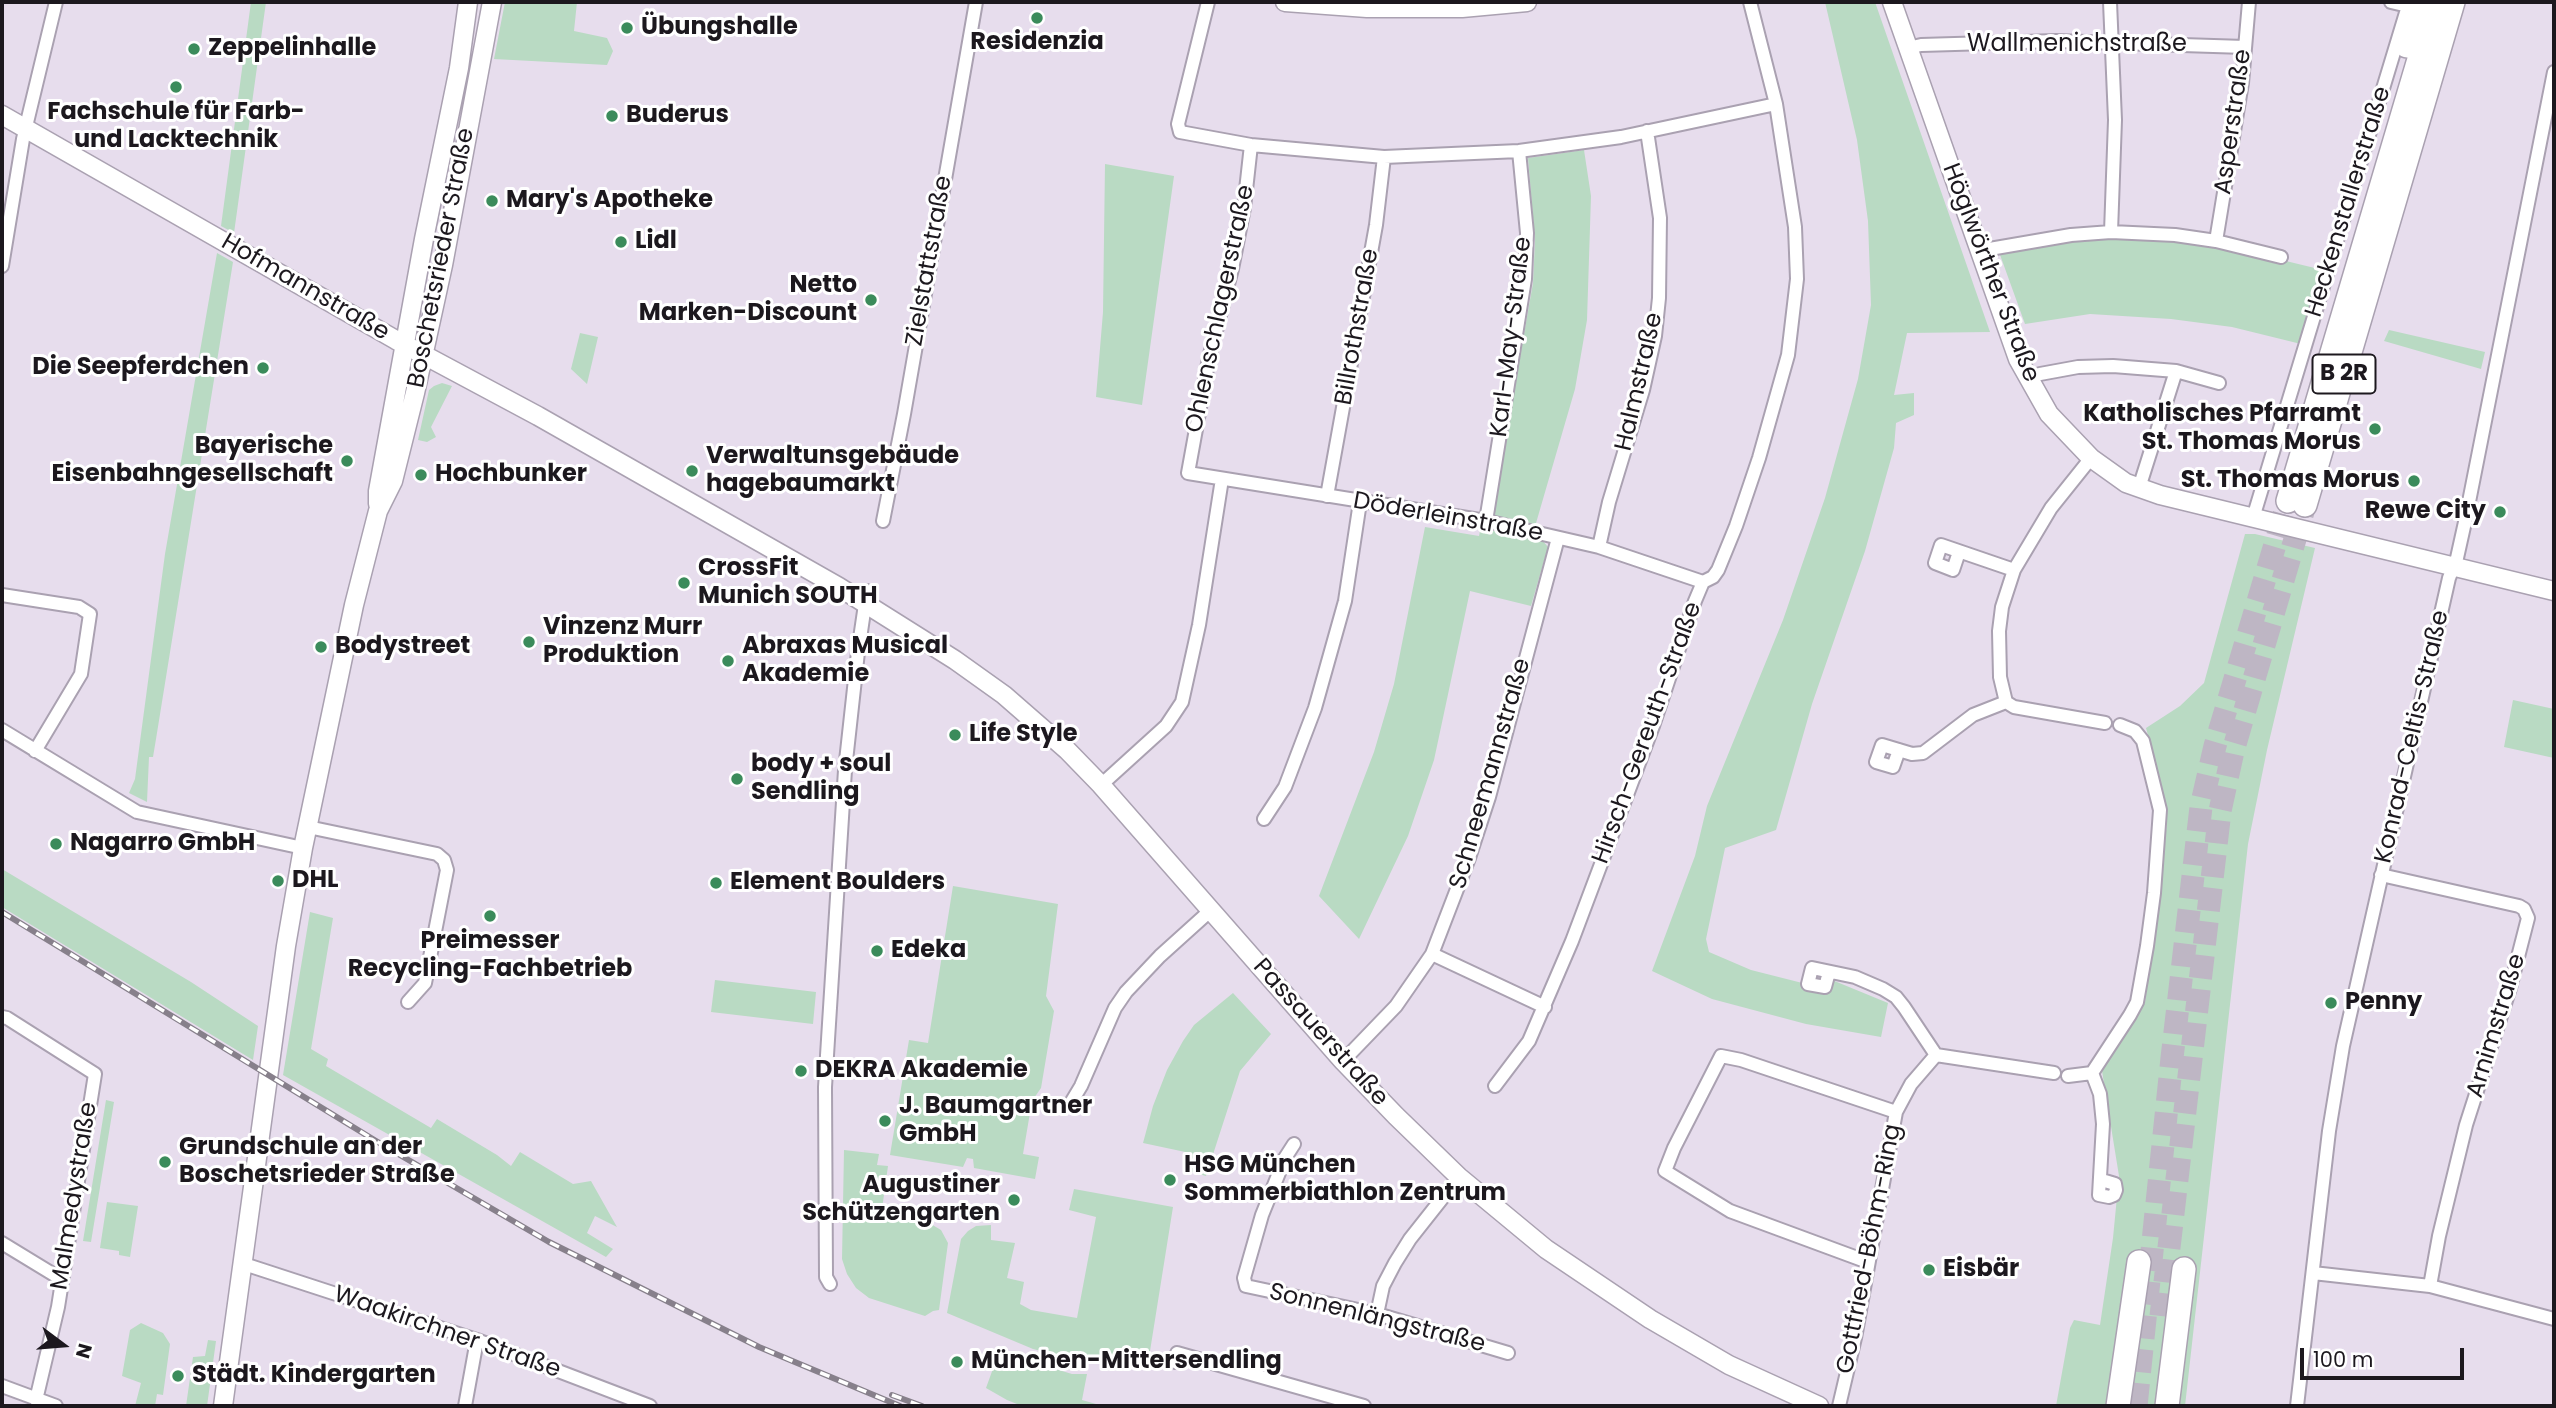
<!DOCTYPE html>
<meta charset="utf-8">
<style>
body{margin:0}
#map{position:relative;width:2556px;height:1408px;overflow:hidden;background:#e7dded;font-family:Poppins,sans-serif}
canvas{display:block}
.frame{position:absolute;inset:0;border:4px solid #1c181e;pointer-events:none}
.north{position:absolute;left:28px;top:1310px;width:70px;height:70px;-webkit-text-stroke:5px #fff;paint-order:stroke;rotate:106deg;font-size:19px;font-weight:700;line-height:28px;text-align:center;color:#1c181e}
.north::after{content:'';display:block;margin:auto;width:24px;height:32px;background:#1c181e;clip-path:polygon(50% 0,100% 100%,50% 72%,0 100%)}
.scale{position:absolute;left:2300px;top:1348px;width:164px;height:32px;box-sizing:border-box;border:4px solid #1c181e;border-top:0;padding-left:9px;font-size:21px;line-height:24px;white-space:nowrap;color:#1c181e;-webkit-text-stroke:5px #fff;paint-order:stroke}
</style>
<div id="map">
<canvas width="2556" height="1408"></canvas>
<div class="frame"></div>
<div class="north">N</div>
<div class="scale">100 m</div>
</div>
<script>
const g = document.querySelector('canvas').getContext('2d');
g.lineJoin = 'round';
function fillPath(path, color) { g.fillStyle = color; g.fill(path, 'evenodd'); }
const poly = rows => new Path2D(rows.map(r => 'M' + r).join(''));
function strokePath(path, color, width, dash) { g.strokeStyle = color; g.lineWidth = width; g.lineCap = dash ? 'butt' : 'round'; g.setLineDash(dash || []); g.stroke(path); }
function write(font, color, halo, rows, align = 'center') {
  g.font = font + ' Poppins,sans-serif'; g.lineWidth = 6; g.setLineDash([]); g.textBaseline = 'middle'; g.strokeStyle = halo; g.fillStyle = color; for (const [text, x, y, turn = 0] of rows) {
    g.save(); g.translate(x, y); g.rotate((+turn || 0) * Math.PI / 180); g.textAlign = isNaN(turn) ? turn : align; if (halo) g.strokeText(text, 0, 0); g.fillText(text, 0, 0); g.restore();
  }
}
const green = poly([
 [251,2,266,2,234,233,221,226],
 [505,2,577,2,574,31,607,38,613,51,607,65,494,59],
 [1825,2,1875,2,1990,332,1907,333,1894,395,1914,393,1914,415,1896,423,1894,448,1865,551,1812,704,1776,830,1725,848,1706,939,1709,952,1751,970,1822,988,1832,980,1888,1003,1881,1037,1806,1024,1712,999,1652,971,1695,856,1707,806,1783,620,1825,498,1858,379,1871,305,1868,221,1857,140],
 [1584,150,1591,196,1587,320,1575,389,1534,530,1496,521,1492,515,1533,283,1535,241,1528,158],
 [1105,164,1174,176,1142,405,1096,397,1103,312],
 [2110,239,2180,242,2224,246,2323,270,2301,344,2232,327,2171,319,2090,314,2025,324,1999,252,2066,241],
 [217,253,233,262,156,739,153,757,149,757,147,802,129,793,135,779,165,554],
 [2389,330,2485,352,2481,369,2384,341],
 [580,333,598,337,587,384,571,369],
 [442,383,452,386,431,427,436,437,427,442,418,440,429,390,434,386],
 [1481,526,1542,540,1548,547,1531,606,1470,591,1434,760,1408,836,1359,939,1319,896,1374,752,1394,684,1425,527,1479,536],
 [2245,534,2255,534,2315,548,2267,750,2248,844,2185,1406,2056,1406,2070,1328,2074,1320,2100,1325,2113,1238,2119,1176,2102,1071,2145,1002,2167,823,2164,796,2146,728,2180,706,2204,683],
 [2513,700,2554,709,2554,758,2504,747],
 [2,869,191,982,258,1026,253,1060,2,907],
 [953,886,1058,904,1046,996,1054,1011,1041,1088,1032,1101,1023,1154,1039,1157,1035,1179,974,1168,973,1159,967,1158,963,1167,890,1155,909,1040,928,1043],
 [310,912,333,918,311,1049,328,1059,326,1066,431,1128,437,1119,497,1155,511,1166,520,1152,573,1184,591,1181,617,1227,595,1216,587,1233,613,1249,606,1257,283,1075],
 [715,980,816,992,813,1024,711,1012],
 [1233,993,1271,1034,1240,1071,1206,1176,1189,1171,1190,1153,1143,1143,1153,1106,1167,1070,1183,1041,1194,1025],
 [106,1100,114,1102,91,1242,83,1241],
 [844,1150,879,1154,877,1165,888,1166,882,1209,924,1220,941,1230,948,1243,939,1310,933,1311,925,1316,869,1298,856,1288,847,1274,842,1259],
 [1074,1189,1173,1207,1150,1351,1124,1357,1069,1358,1033,1349,947,1313,961,1239,968,1231,976,1226,991,1225,991,1240,1015,1243,1007,1278,1024,1282,1020,1304,1031,1310,1077,1318,1096,1217,1069,1210],
 [107,1202,138,1206,130,1257,119,1255,119,1251,100,1248],
 [141,1323,163,1333,170,1344,163,1395,157,1394,155,1406,135,1406,141,1383,122,1376,130,1330],
 [208,1340,216,1341,207,1406,186,1406,193,1357,205,1356],
 [999,1352,1072,1374,1087,1374,1082,1400,1103,1406,1022,1406,1007,1400,986,1388]
]);
const highwayTunnel = poly([
 [2161,1316,2220,811,2233,751,2305,505],
 [2136,1406,2172,1058,2201,807,2215,746,2288,501]
]);
const street = poly([
 [1208,2,1178,124,1180,132,1251,145,1384,157,1519,151,1621,137,1776,104],
 [2110,2,2115,120,2111,232],
 [1908,48,1921,45,2056,41,2245,47],
 [1251,145,1244,208,1232,269,1209,358,1188,473,1486,521,1599,547,1703,582],
 [2216,241,2242,83,2249,2],
 [1978,251,2071,235,2111,232,2175,235,2216,241,2281,257],
 [2,266,23,139,56,2],
 [2028,378,2040,374,2078,367,2113,366,2176,371,2219,383],
 [2091,458,2051,508,2014,570,2002,607,1999,631,2000,677,2006,702,2014,707,2105,723],
 [2139,488,2176,371],
 [1327,496,1376,225,1384,157],
 [2253,518,2408,6,2391,2],
 [883,521,904,414,976,2],
 [1486,521,1525,279,1527,233,1519,151],
 [1599,547,1609,502,1643,390,1655,336,1659,298,1660,218,1647,131],
 [1959,552,1953,570,1935,563,1941,545,2014,570],
 [2,595,79,607,90,614,81,674,35,751],
 [2,730,137,812,303,848],
 [1899,750,1893,767,1876,762,1882,745,1912,754,1923,753,1973,715,2006,702],
 [1101,785,1166,726,1182,702,1199,625,1222,479],
 [1264,819,1285,787,1315,708,1345,601,1360,502],
 [308,827,437,854,444,860,447,870,425,983,408,1002],
 [2381,875,2519,906,2524,909,2528,918,2510,988,2466,1125,2439,1236,2430,1286],
 [1432,954,1545,1007],
 [1829,972,1825,987,1808,984,1812,968,1855,977,1883,989,1896,997,1904,1007,1936,1055],
 [2,1017,7,1018,95,1074,58,1307,36,1400],
 [1343,1061,1396,1006,1432,954,1469,858,1489,797,1558,538],
 [2092,1073,2100,1094,2103,1124,2099,1195,2109,1197,2114,1195,2116,1190,2115,1184,2105,1181,2100,1183],
 [2068,1076,2092,1073,2130,1015,2137,1002,2147,946,2154,893,2160,810,2143,741,2135,731,2120,725],
 [1495,1086,1529,1041,1572,941,1653,726,1695,601,1703,582,1713,577,1718,570,1736,526,1759,458,1788,355,1797,279,1795,227,1776,104,1750,2],
 [1072,1101,1081,1086,1115,1008,1126,992,1160,956,1211,910],
 [1294,1144,1285,1158,1262,1215,1244,1278,1246,1286,1377,1314,1508,1353],
 [2,1243,61,1279],
 [1868,1262,1730,1211,1665,1171,1674,1148,1721,1056,1741,1060,1896,1112],
 [241,1263,477,1340,650,1406],
 [2313,1273,2430,1286,2554,1319],
 [830,1284,826,1277,825,1087,845,770,858,652,867,591],
 [1377,1314,1383,1286,1395,1263,1410,1239,1459,1177],
 [1175,1362,1177,1353,1364,1406],
 [2,1386,56,1406],
 [465,1406,477,1340],
 [1839,1406,1855,1338,1896,1112,1911,1084,1936,1055,2054,1073],
 [2297,1406,2329,1131,2343,1046,2449,578,2457,558,2465,522,2554,72]
]);
const secondary = poly([
 [1285,2,1367,8,1462,8,1527,2],
 [1892,2,2018,359,2049,414,2091,458,2126,483,2160,495,2554,591],
 [2,115,396,340,538,416,839,587,955,660,1004,695,1067,750,1101,785,1343,1061,1396,1116,1459,1177,1546,1249,1650,1319,1729,1365,1819,1406],
 [378,504,378,491,424,239,459,68,468,2],
 [223,1406,286,946,303,848,354,605,378,511,393,481,415,393,443,265,492,2]
]);
const highway = poly([
 [2407,46,2419,2],
 [2288,501,2436,2],
 [2305,505,2453,2],
 [2118,1406,2139,1262],
 [2167,1406,2184,1269]
]);
const rail = poly([
 [2,912,376,1141,549,1242,759,1347,900,1406],
 [892,1395,922,1406]
]);
const markers = [
 [1037,18,7,"#3b8b5b"],
 [627,28,7,"#3b8b5b"],
 [194,49,7,"#3b8b5b"],
 [176,87,7,"#3b8b5b"],
 [612,116,7,"#3b8b5b"],
 [492,201,7,"#3b8b5b"],
 [621,242,7,"#3b8b5b"],
 [871,300,7,"#3b8b5b"],
 [263,368,7,"#3b8b5b"],
 [2375,429,7,"#3b8b5b"],
 [347,461,7,"#3b8b5b"],
 [692,471,7,"#3b8b5b"],
 [421,475,7,"#3b8b5b"],
 [2414,481,7,"#3b8b5b"],
 [2500,512,7,"#3b8b5b"],
 [684,583,7,"#3b8b5b"],
 [529,642,7,"#3b8b5b"],
 [321,647,7,"#3b8b5b"],
 [728,661,7,"#3b8b5b"],
 [955,735,7,"#3b8b5b"],
 [737,779,7,"#3b8b5b"],
 [56,844,7,"#3b8b5b"],
 [278,881,7,"#3b8b5b"],
 [716,883,7,"#3b8b5b"],
 [490,916,7,"#3b8b5b"],
 [877,951,7,"#3b8b5b"],
 [2331,1003,7,"#3b8b5b"],
 [801,1071,7,"#3b8b5b"],
 [885,1121,7,"#3b8b5b"],
 [165,1162,7,"#3b8b5b"],
 [1170,1180,7,"#3b8b5b"],
 [1014,1200,7,"#3b8b5b"],
 [1929,1270,7,"#3b8b5b"],
 [957,1362,7,"#3b8b5b"],
 [178,1376,7,"#3b8b5b"]
];
const shields = [
 [2344,374,63]
];
const shieldNames = [
 ["B 2R",2344,374]
];
const poiNames = [
 ["Übungshalle",641,28],
 ["Residenzia",1037,43,"center"],
 ["Zeppelinhalle",208,49],
 ["Fachschule für Farb-",176,113,"center"],
 ["und Lacktechnik",176,141,"center"],
 ["Buderus",626,116],
 ["Mary's Apotheke",506,201],
 ["Lidl",635,242],
 ["Netto",857,286,"right"],
 ["Marken-Discount",857,314,"right"],
 ["Die Seepferdchen",249,368,"right"],
 ["Katholisches Pfarramt",2361,415,"right"],
 ["St. Thomas Morus",2361,443,"right"],
 ["Bayerische",333,447,"right"],
 ["Eisenbahngesellschaft",333,475,"right"],
 ["Verwaltunsgebäude",706,457],
 ["hagebaumarkt",706,485],
 ["Hochbunker",435,475],
 ["St. Thomas Morus",2400,481,"right"],
 ["Rewe City",2486,512,"right"],
 ["CrossFit",698,569],
 ["Munich SOUTH",698,597],
 ["Vinzenz Murr",543,628],
 ["Produktion",543,656],
 ["Bodystreet",335,647],
 ["Abraxas Musical",742,647],
 ["Akademie",742,675],
 ["Life Style",969,735],
 ["body + soul",751,765],
 ["Sendling",751,793],
 ["Nagarro GmbH",70,844],
 ["DHL",292,881],
 ["Element Boulders",730,883],
 ["Preimesser",490,942,"center"],
 ["Recycling-Fachbetrieb",490,970,"center"],
 ["Edeka",891,951],
 ["Penny",2345,1003],
 ["DEKRA Akademie",815,1071],
 ["J. Baumgartner",899,1107],
 ["GmbH",899,1135],
 ["Grundschule an der",179,1148],
 ["Boschetsrieder Straße",179,1176],
 ["HSG München",1184,1166],
 ["Sommerbiathlon Zentrum",1184,1194],
 ["Augustiner",1000,1186,"right"],
 ["Schützengarten",1000,1214,"right"],
 ["Eisbär",1943,1270],
 ["München-Mittersendling",971,1362],
 ["Städt. Kindergarten",192,1376]
];
const streetNames = [
 ["Wallmenichstraße",2077,45],
 ["Asperstraße",2234,122,-82],
 ["Heckenstallerstraße",2349,202,-73],
 ["Boschetsrieder Straße",442,258,-79],
 ["Zielstattstraße",930,261,-80],
 ["Höglwörther Straße",1990,273,69],
 ["Hofmannstraße",305,288,30],
 ["Ohlenschlagerstraße",1221,309,-78],
 ["Billrothstraße",1358,327,-80],
 ["Karl-May-Straße",1512,337,-83],
 ["Halmstraße",1640,382,-77],
 ["Döderleinstraße",1448,518,10],
 ["Hirsch-Gereuth-Straße",1648,733,-70],
 ["Konrad-Celtis-Straße",2413,737,-77],
 ["Schneemannstraße",1491,774,-74],
 ["Arnimstraße",2497,1026,-73],
 ["Passauerstraße",1320,1033,48],
 ["Malmedystraße",75,1196,-81],
 ["Gottfried-Böhm-Ring",1870,1249,-79],
 ["Sonnenlängstraße",1377,1319,14],
 ["Waakirchner Straße",447,1333,19]
];
fillPath(green, '#b9dac3');
strokePath(highwayTunnel, '#beb6c4', 23, [23, 11]);
strokePath(street, '#aaa1b1', 16);
strokePath(secondary, '#aaa1b1', 21);
strokePath(highway, '#aaa1b1', 26);
strokePath(street, '#fff', 12);
strokePath(secondary, '#fff', 18);
strokePath(highway, '#fff', 23);
strokePath(rail, '#87808b', 6);
strokePath(rail, '#fff', 3.5, [10]);
for (const [x, y, r, color] of markers) { const dot = new Path2D(); dot.arc(x, y, r, 0, 2 * Math.PI); g.fillStyle = color; g.fill(dot); strokePath(dot, '#fff', 2.5); }
for (const [x, y, w] of shields) { const box = new Path2D(); box.roundRect(x - w / 2, y - 19.5, w, 39, 5); g.fillStyle = '#fff'; g.fill(box); strokePath(box, '#1c181e', 2); }
write('bold 23px', '#1c181e', null, shieldNames);
write('bold 24px', '#1c181e', '#fff', poiNames, 'left');
write('24px', '#1c181e', '#fff', streetNames);
</script>
